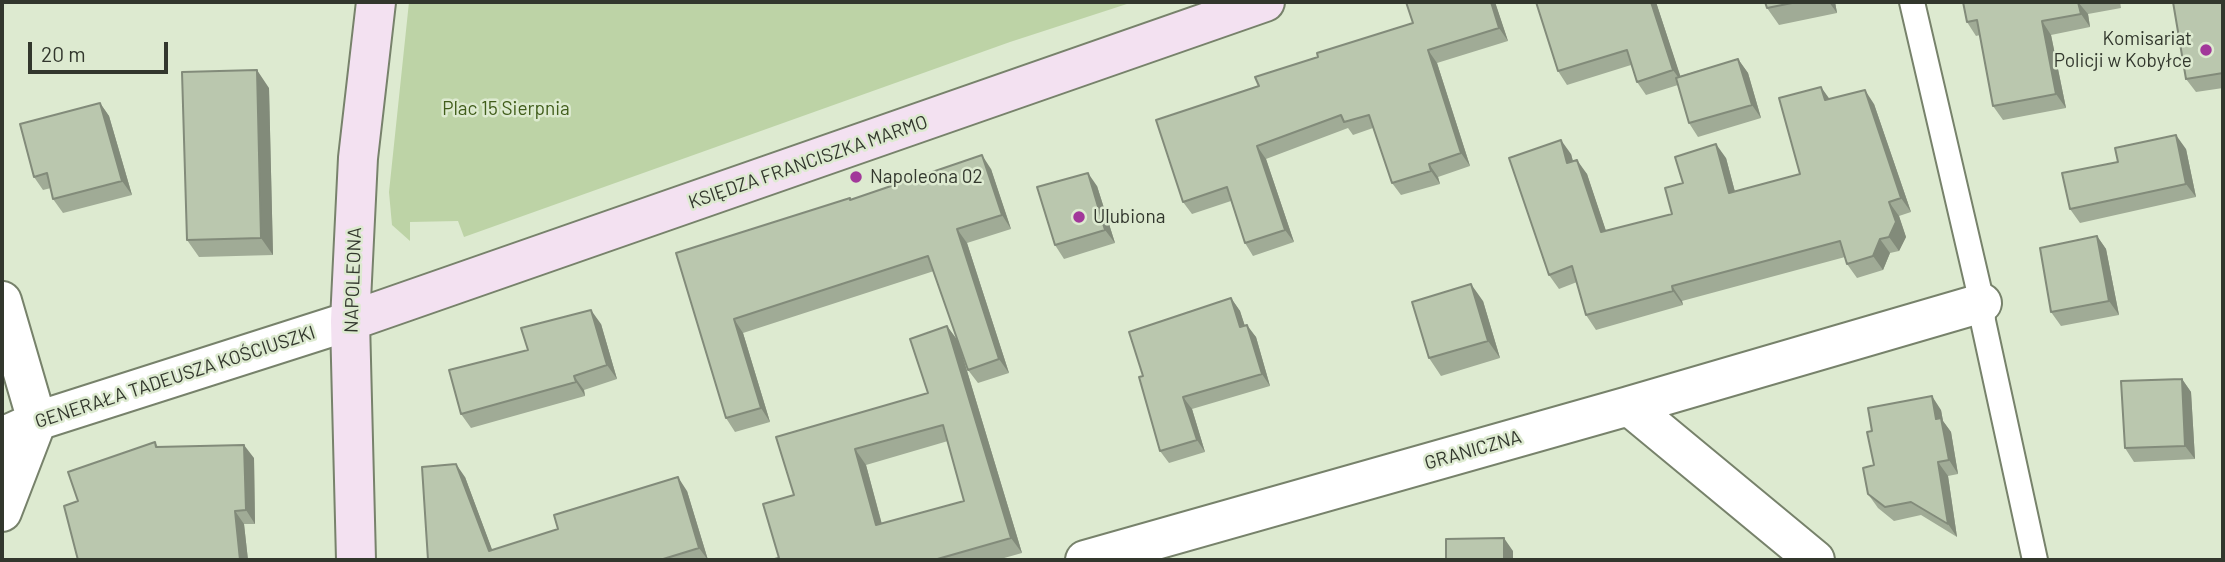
<!DOCTYPE html>
<meta charset="utf-8">
<style>
body{margin:0}
#map{position:relative;width:2225px;height:562px;overflow:hidden;background:#ddead0;font-family:Barlow,sans-serif}
canvas{display:block}
.frame{position:absolute;inset:0;border:4px solid #32372d;pointer-events:none}
.scale{position:absolute;left:28px;top:42px;width:140px;height:32px;box-sizing:border-box;border:4px solid #32372d;border-top:0;padding-left:9px;font-size:21px;line-height:24px;white-space:nowrap;color:#32372d;-webkit-text-stroke:5px #ddead0;paint-order:stroke}
</style>
<div id="map">
<canvas width="2225" height="562"></canvas>
<div class="frame"></div>
<div class="scale">20 m</div>
</div>
<script>
const g = document.querySelector('canvas').getContext('2d');
g.lineJoin = 'round';
function fillPath(path, color) { g.fillStyle = color; g.fill(path, 'evenodd'); }
const poly = rows => new Path2D(rows.map(r => 'M' + r).join(''));
function strokePath(path, color, width, dash) { g.strokeStyle = color; g.lineWidth = width; g.lineCap = dash ? 'butt' : 'round'; g.setLineDash(dash || []); g.stroke(path); }
function write(font, color, halo, rows, align = 'center') {
  g.font = font + ' Barlow,sans-serif'; g.lineWidth = 5; g.setLineDash([]); g.textBaseline = 'middle'; g.strokeStyle = halo; g.fillStyle = color; for (const [text, x, y, turn = 0] of rows) {
    g.save(); g.translate(x, y); g.rotate((+turn || 0) * Math.PI / 180); g.textAlign = isNaN(turn) ? turn : align; if (halo) g.strokeText(text, 0, 0); g.fillText(text, 0, 0); g.restore();
  }
}
const green = poly([
 [409,2,1133,2,1010,42,464,237,458,221,410,222,410,241,392,225,389,192]
]);
const lane = poly([
 [1912,2,1982,303,1983,321,2035,560]
]);
const street = poly([
 [2,301,37,421,2,512],
 [1629,406,1982,303],
 [2,437,37,421,350,321],
 [1085,560,1629,406,1815,560]
]);
const secondary = poly([
 [350,321,1265,2],
 [356,560,350,321,358,158,376,2]
]);
const wall = poly([
 [1406,2,1495,2,1508,41,1437,63,1470,166,1438,177,1440,184,1401,195,1392,183,1373,128,1353,135,1348,128,1266,159,1294,242,1253,256,1245,243,1231,201,1192,214,1183,202,1259,86,1318,57,1413,23],
 [1656,2,1680,76,1738,59,1748,73,1761,118,1698,137,1689,123,1678,85,1646,95,1637,82,1631,65,1567,85,1558,71],
 [1765,2,1835,2,1837,13,1779,25,1767,8],
 [1963,2,2120,2,2121,8,2088,14,2090,27,2051,35,2066,108,2003,120,1993,106,1980,35,1976,36,1967,22],
 [2223,2,2223,88,2196,92,2186,79],
 [269,88,273,255,199,257,187,240],
 [1829,99,1874,104,1911,212,1899,216,1906,237,1899,251,1890,253,1883,270,1857,278,1847,264,1845,257,1682,301,1683,305,1596,330,1586,315,1577,282,1559,289,1549,275,1571,154,1573,161,1587,174,1606,231,1672,214,1683,183,1726,158,1735,192,1800,174],
 [100,103,109,116,132,195,63,213,53,199,51,188,43,190,34,177],
 [2186,149,2196,197,2080,223,2070,209],
 [991,169,1011,229,967,243,1009,373,978,383,968,370,934,271,743,333,770,422,735,432,726,418,676,253,851,200],
 [1097,186,1115,243,1064,259,1055,245],
 [2097,236,2106,249,2119,315,2061,326,2051,312],
 [1231,298,1240,311,1245,326,1256,337,1270,386,1192,409,1205,452,1169,463,1160,451,1143,376],
 [1483,301,1500,358,1441,376,1429,358],
 [601,324,617,379,584,390,585,396,471,428,461,414,528,350],
 [947,326,958,341,1022,553,997,560,770,560,779,558,794,495,928,393],
 [948,441,964,501,882,524,866,465],
 [2182,379,2191,392,2195,459,2134,462,2125,448],
 [1941,410,1943,421,1951,432,1958,474,1948,476,1957,537,1921,515,1894,521,1878,508,1868,494,1874,465],
 [155,442,158,447,254,458,255,524,244,524,248,560,78,560,78,501],
 [465,477,492,550,687,491,708,560,428,560]
]);
const shadedWall = poly([
 [1491,2,1495,2,1508,41,1499,28],
 [1651,2,1656,2,1683,84,1673,70],
 [1829,2,1835,2,1837,13],
 [2078,2,2088,14,2090,27,2081,14],
 [2042,21,2051,35,2066,108,2056,94],
 [1428,50,1437,63,1470,166,1461,153],
 [1738,59,1748,73,1761,118,1752,105],
 [257,70,269,88,273,255,261,238],
 [1821,87,1831,101,1825,100],
 [1865,90,1874,104,1911,212,1901,198],
 [100,103,109,116,132,195,122,181],
 [2176,135,2186,149,2196,197,2186,184],
 [1561,140,1571,154,1577,177,1567,163],
 [1716,144,1726,158,1739,207,1729,193],
 [1257,146,1266,159,1294,242,1285,230],
 [982,155,991,169,1011,229,1002,215],
 [1577,160,1587,174,1611,246,1601,232],
 [1429,164,1438,177,1440,184,1431,171],
 [1088,173,1097,186,1115,243,1105,230],
 [1889,202,1899,216,1906,237,1899,251,1889,237],
 [957,229,967,243,1009,373,999,359],
 [2097,236,2106,249,2119,315,2109,301],
 [1880,239,1890,253,1883,270,1873,256],
 [1471,284,1483,301,1500,358,1488,341],
 [1672,286,1682,301,1683,305,1673,291],
 [1231,298,1240,311,1249,339,1240,327],
 [591,310,601,324,617,379,607,365],
 [734,319,743,333,770,422,761,408],
 [1247,325,1256,337,1270,386,1262,374],
 [947,326,958,341,1022,553,1011,538],
 [574,376,584,390,585,396,576,382],
 [2182,379,2191,392,2195,459,2185,446],
 [1932,396,1941,410,1943,421,1951,432,1958,474,1949,460,1936,419],
 [1183,397,1192,409,1205,452,1197,440],
 [244,445,254,458,255,524,246,510],
 [855,449,866,465,886,540,876,525],
 [1938,462,1948,476,1957,537,1948,524],
 [456,464,465,477,496,560,489,551],
 [678,477,687,491,708,560,699,548],
 [235,511,244,524,248,560,240,560],
 [1504,538,1513,551,1513,560,1504,560]
]);
const building = poly([
 [1406,2,1491,2,1499,28,1428,50,1461,153,1429,164,1431,171,1392,183,1369,115,1344,122,1341,115,1257,146,1285,230,1245,243,1227,187,1183,202,1156,120,1259,86,1255,77,1318,57,1317,53,1413,23,1406,2],
 [1536,2,1651,2,1673,70,1637,82,1627,50,1558,71,1536,2],
 [1765,2,1797,2,1767,8,1765,2],
 [1963,2,2078,2,2081,14,2042,21,2056,94,1993,106,1977,20,1967,22,1963,2],
 [2173,2,2223,2,2223,73,2186,79,2173,2],
 [1738,59,1752,105,1689,123,1676,78,1738,59],
 [257,70,261,238,187,240,182,72,257,70],
 [1821,87,1825,100,1865,90,1901,198,1889,202,1896,222,1889,237,1880,239,1873,256,1847,264,1840,241,1672,286,1673,291,1586,315,1572,266,1549,275,1509,158,1561,140,1567,163,1577,160,1601,232,1672,214,1665,188,1683,183,1675,157,1716,144,1729,193,1800,174,1779,98,1821,87],
 [100,103,122,181,53,199,47,173,34,177,20,124,100,103],
 [2176,135,2186,184,2070,209,2062,173,2118,162,2115,148,2176,135],
 [982,155,1002,215,957,229,999,359,968,370,928,256,734,319,761,408,726,418,676,253,850,198,850,200,982,155],
 [1088,173,1105,230,1055,245,1037,187,1088,173],
 [2097,236,2109,301,2051,312,2040,248,2097,236],
 [1471,284,1488,341,1429,358,1412,302,1471,284],
 [1231,298,1240,327,1247,325,1262,374,1183,397,1197,440,1160,451,1139,377,1143,376,1129,332,1231,298],
 [591,310,607,365,574,376,576,382,461,414,449,370,528,350,521,328,591,310],
 [947,326,1011,538,934,560,770,560,779,558,763,504,794,495,776,437,928,393,910,339,947,326],
 [943,425,964,501,876,525,855,449,943,425],
 [2182,379,2185,446,2125,448,2121,381,2182,379],
 [1932,396,1936,419,1941,418,1949,460,1938,462,1948,524,1911,502,1885,507,1868,494,1863,468,1874,465,1867,432,1872,431,1868,408,1932,396],
 [155,442,156,447,244,445,246,510,235,511,240,560,78,560,64,506,78,501,68,472,155,442],
 [456,464,489,551,558,529,554,515,678,477,699,548,660,560,428,560,422,467,456,464],
 [1504,538,1504,560,1446,560,1446,539,1504,538]
]);
const markers = [
 [2206,50,7,"#a2389a"],
 [856,177,7,"#a2389a"],
 [1079,217,7,"#a2389a"]
];
const poiNames = [
 ["Komisariat",2192,39,"right"],
 ["Policji w Kobyłce",2192,61,"right"],
 ["Napoleona 02",870,177],
 ["Ulubiona",1093,217]
];
const parkNames = [
 ["Plac 15 Sierpnia",506,109]
];
const streetNames = [
 ["KSIĘDZA FRANCISZKA MARMO",808,162,-19],
 ["NAPOLEONA",353,280,-88],
 ["GENERAŁA TADEUSZA KOŚCIUSZKI",175,377,-18],
 ["GRANICZNA",1473,450,-16]
];
fillPath(green, '#bdd3a6');
strokePath(lane, '#77826b', 28);
strokePath(street, '#77826b', 42);
strokePath(secondary, '#77826b', 42);
strokePath(lane, '#fff', 24);
strokePath(street, '#fff', 38);
strokePath(secondary, '#f3e1f1', 38);
fillPath(wall, '#a0ab96');
fillPath(shadedWall, '#828b7a');
fillPath(building, '#bac7ae');
strokePath(building, '#828b7a', 2);
for (const [x, y, r, color] of markers) { const dot = new Path2D(); dot.arc(x, y, r, 0, 2 * Math.PI); g.fillStyle = color; g.fill(dot); strokePath(dot, '#ddead0', 2.5); }
write('19px', '#32372d', '#ddead0', poiNames, 'left');
write('19px', '#415d1b', '#ddead0', parkNames);
write('19px', '#32372d', '#ddead0', streetNames);
</script>
